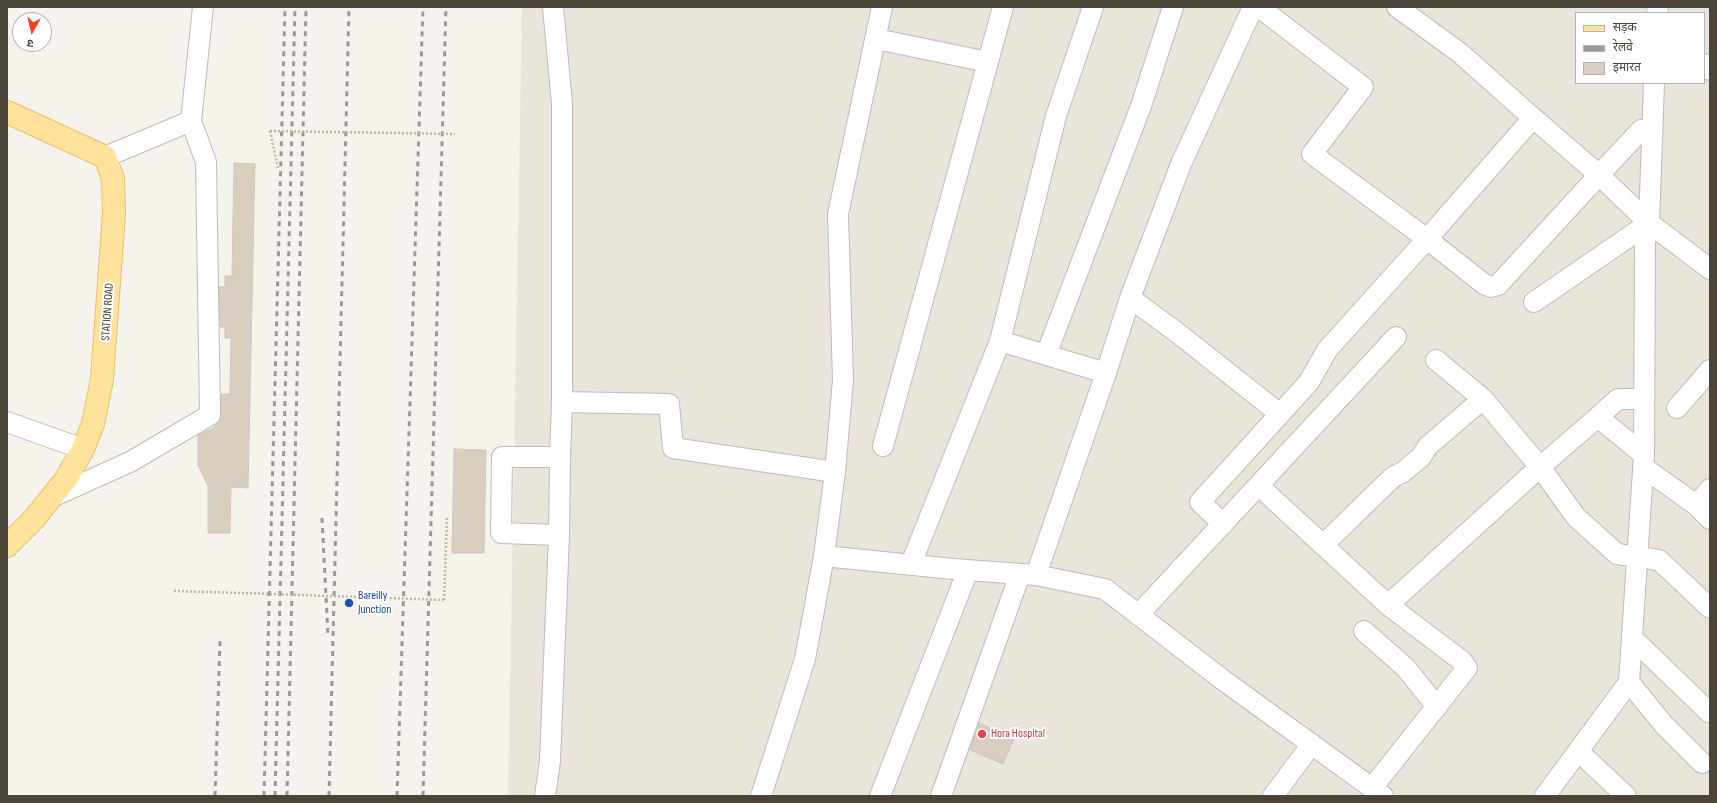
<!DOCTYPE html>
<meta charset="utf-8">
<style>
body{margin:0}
#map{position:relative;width:1717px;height:803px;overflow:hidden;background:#f6f3ec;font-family:"Sofia Sans Condensed","Noto Sans Devanagari",sans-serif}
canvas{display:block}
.frame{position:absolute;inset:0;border:8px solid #4b4439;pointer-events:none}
.legend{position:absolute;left:1575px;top:12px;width:130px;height:72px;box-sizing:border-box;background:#fff;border:1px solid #b7b4b0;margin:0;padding:5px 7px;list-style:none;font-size:12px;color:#4b4439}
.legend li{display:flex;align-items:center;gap:8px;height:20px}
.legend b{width:20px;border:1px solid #b7b4b0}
.north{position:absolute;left:12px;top:12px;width:40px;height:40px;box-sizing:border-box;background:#fff;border:1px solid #b7b4b0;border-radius:50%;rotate:188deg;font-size:11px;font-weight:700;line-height:16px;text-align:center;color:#4b4439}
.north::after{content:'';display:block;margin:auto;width:14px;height:18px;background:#fc3f1d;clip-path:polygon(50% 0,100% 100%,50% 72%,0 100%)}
</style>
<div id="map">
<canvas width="1717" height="803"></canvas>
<div class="frame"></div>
<ul class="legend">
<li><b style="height:5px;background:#ffe39c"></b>सड़क</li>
<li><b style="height:5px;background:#9a9a9a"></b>रेलवे</li>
<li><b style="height:11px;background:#d8cfc1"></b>इमारत</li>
</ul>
<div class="north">उ</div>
</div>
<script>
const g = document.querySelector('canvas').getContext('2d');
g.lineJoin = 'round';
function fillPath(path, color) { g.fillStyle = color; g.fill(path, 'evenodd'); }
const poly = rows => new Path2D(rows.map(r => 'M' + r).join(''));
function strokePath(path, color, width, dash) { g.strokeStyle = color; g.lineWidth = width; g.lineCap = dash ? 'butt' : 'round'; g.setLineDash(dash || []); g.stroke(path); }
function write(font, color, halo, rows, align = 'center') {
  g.font = font + ' "Sofia Sans Condensed",sans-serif'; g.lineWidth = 4; g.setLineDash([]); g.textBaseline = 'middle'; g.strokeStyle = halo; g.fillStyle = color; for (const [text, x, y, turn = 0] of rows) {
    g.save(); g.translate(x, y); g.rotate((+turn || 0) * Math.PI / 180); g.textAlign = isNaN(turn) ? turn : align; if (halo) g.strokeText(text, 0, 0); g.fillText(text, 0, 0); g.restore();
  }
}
const residential = poly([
 [522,7,1710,7,1710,796,508,796],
 [1576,13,1704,13,1704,83,1576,83]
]);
const building = poly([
 [234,163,255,164,248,488,231,487,230,533,208,533,208,486,198,465,198,435,213,428,220,421,221,394,230,394,231,338,225,338,225,327,220,327,219,287,225,287,225,276,232,276,234,163],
 [454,449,486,450,484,553,452,553,454,449],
 [979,723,1014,738,1003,764,970,750,979,723]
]);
const path = poly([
 [270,131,278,168],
 [174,591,242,593],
 [444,600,447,517]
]);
const minor = poly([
 [553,7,562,104,562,402],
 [1397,7,1460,53,1533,118,1427,239,1484,284,1491,287,1498,285,1599,175,1649,223],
 [1657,13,1658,7],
 [876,39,988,62],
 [1704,64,1710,70],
 [1531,116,1599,175,1641,130],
 [105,157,191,121],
 [1130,298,1179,334,1280,414,1309,382,1327,350,1427,239,1312,154,1363,87,1259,7],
 [1534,302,1649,223,1710,269],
 [1000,341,1106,373],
 [1046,355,1141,106,1173,7],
 [1436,360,1483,399,1540,467,1576,517,1617,554,1659,560,1710,608],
 [1677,408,1710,370],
 [1598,417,1618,399,1644,399],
 [7,422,83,449],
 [883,446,1003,7],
 [502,457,560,457,559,535,501,533,502,457],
 [560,457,562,402,669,404,673,448,835,472],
 [1643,467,1696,505,1710,519],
 [1259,486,1388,605,1540,467,1598,417,1644,455],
 [52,497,130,462,210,415,206,162,191,121,203,7],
 [1696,505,1710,489],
 [1223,524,1200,502,1280,414],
 [1323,545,1393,477,1403,472,1421,457,1428,446,1483,399],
 [824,556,835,472,843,380,838,214,882,7],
 [911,564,1000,341,1056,116,1093,7],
 [1036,575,1106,373,1130,298,1181,164,1253,7],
 [1138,615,1396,337],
 [1364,631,1406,668,1437,707],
 [1632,638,1710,713],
 [1629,682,1664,725,1702,763],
 [1578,751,1626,796],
 [1372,788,1467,668,1462,661,1388,605],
 [545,796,550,761,559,535],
 [761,796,805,659,824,556,953,569,1036,575,1105,589,1223,680,1383,796],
 [880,796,968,570],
 [941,796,1020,574],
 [1273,796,1312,744],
 [1545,796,1629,682,1644,455,1645,242,1649,223,1654,83]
]);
const major = poly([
 [7,112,105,157,113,179,114,213,102,379,93,424,83,449,66,479,34,519,7,546]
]);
const rail = poly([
 [322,518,328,636],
 [215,796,220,641],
 [264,796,285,7],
 [275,796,295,7],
 [287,796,306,7],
 [329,796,349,7],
 [397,796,423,7],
 [423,796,446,7]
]);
const pathBridge = poly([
 [270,131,455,134],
 [242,593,444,600]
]);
const markers = [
 [349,603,5,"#1a4fb4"],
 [982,734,5,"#e0444e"]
];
const streetNames = [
 ["STATION ROAD",108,312,-86]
];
const transitNames = [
 ["Bareilly",358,596],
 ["Junction",358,610]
];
const healthNames = [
 ["Hora Hospital",991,734]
];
fillPath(residential, '#eae5da');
fillPath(building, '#d8cfc1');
strokePath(building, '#d3c7b4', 1);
strokePath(minor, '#c2bbae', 22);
strokePath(major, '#e6c16a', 24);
strokePath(path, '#c4b79f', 2.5, [2, 2]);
strokePath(minor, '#fff', 20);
strokePath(major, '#ffe39c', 22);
strokePath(rail, '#9a9a9a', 3, [5, 5]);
strokePath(pathBridge, '#c4b79f', 2.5, [2, 2]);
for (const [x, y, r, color] of markers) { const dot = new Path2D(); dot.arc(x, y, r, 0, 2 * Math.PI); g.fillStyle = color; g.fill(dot); strokePath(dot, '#fff', 1.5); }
write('12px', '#4b4439', '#fff', streetNames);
write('12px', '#164399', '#fff', transitNames, 'left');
write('12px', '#be3a42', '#fff', healthNames, 'left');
</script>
